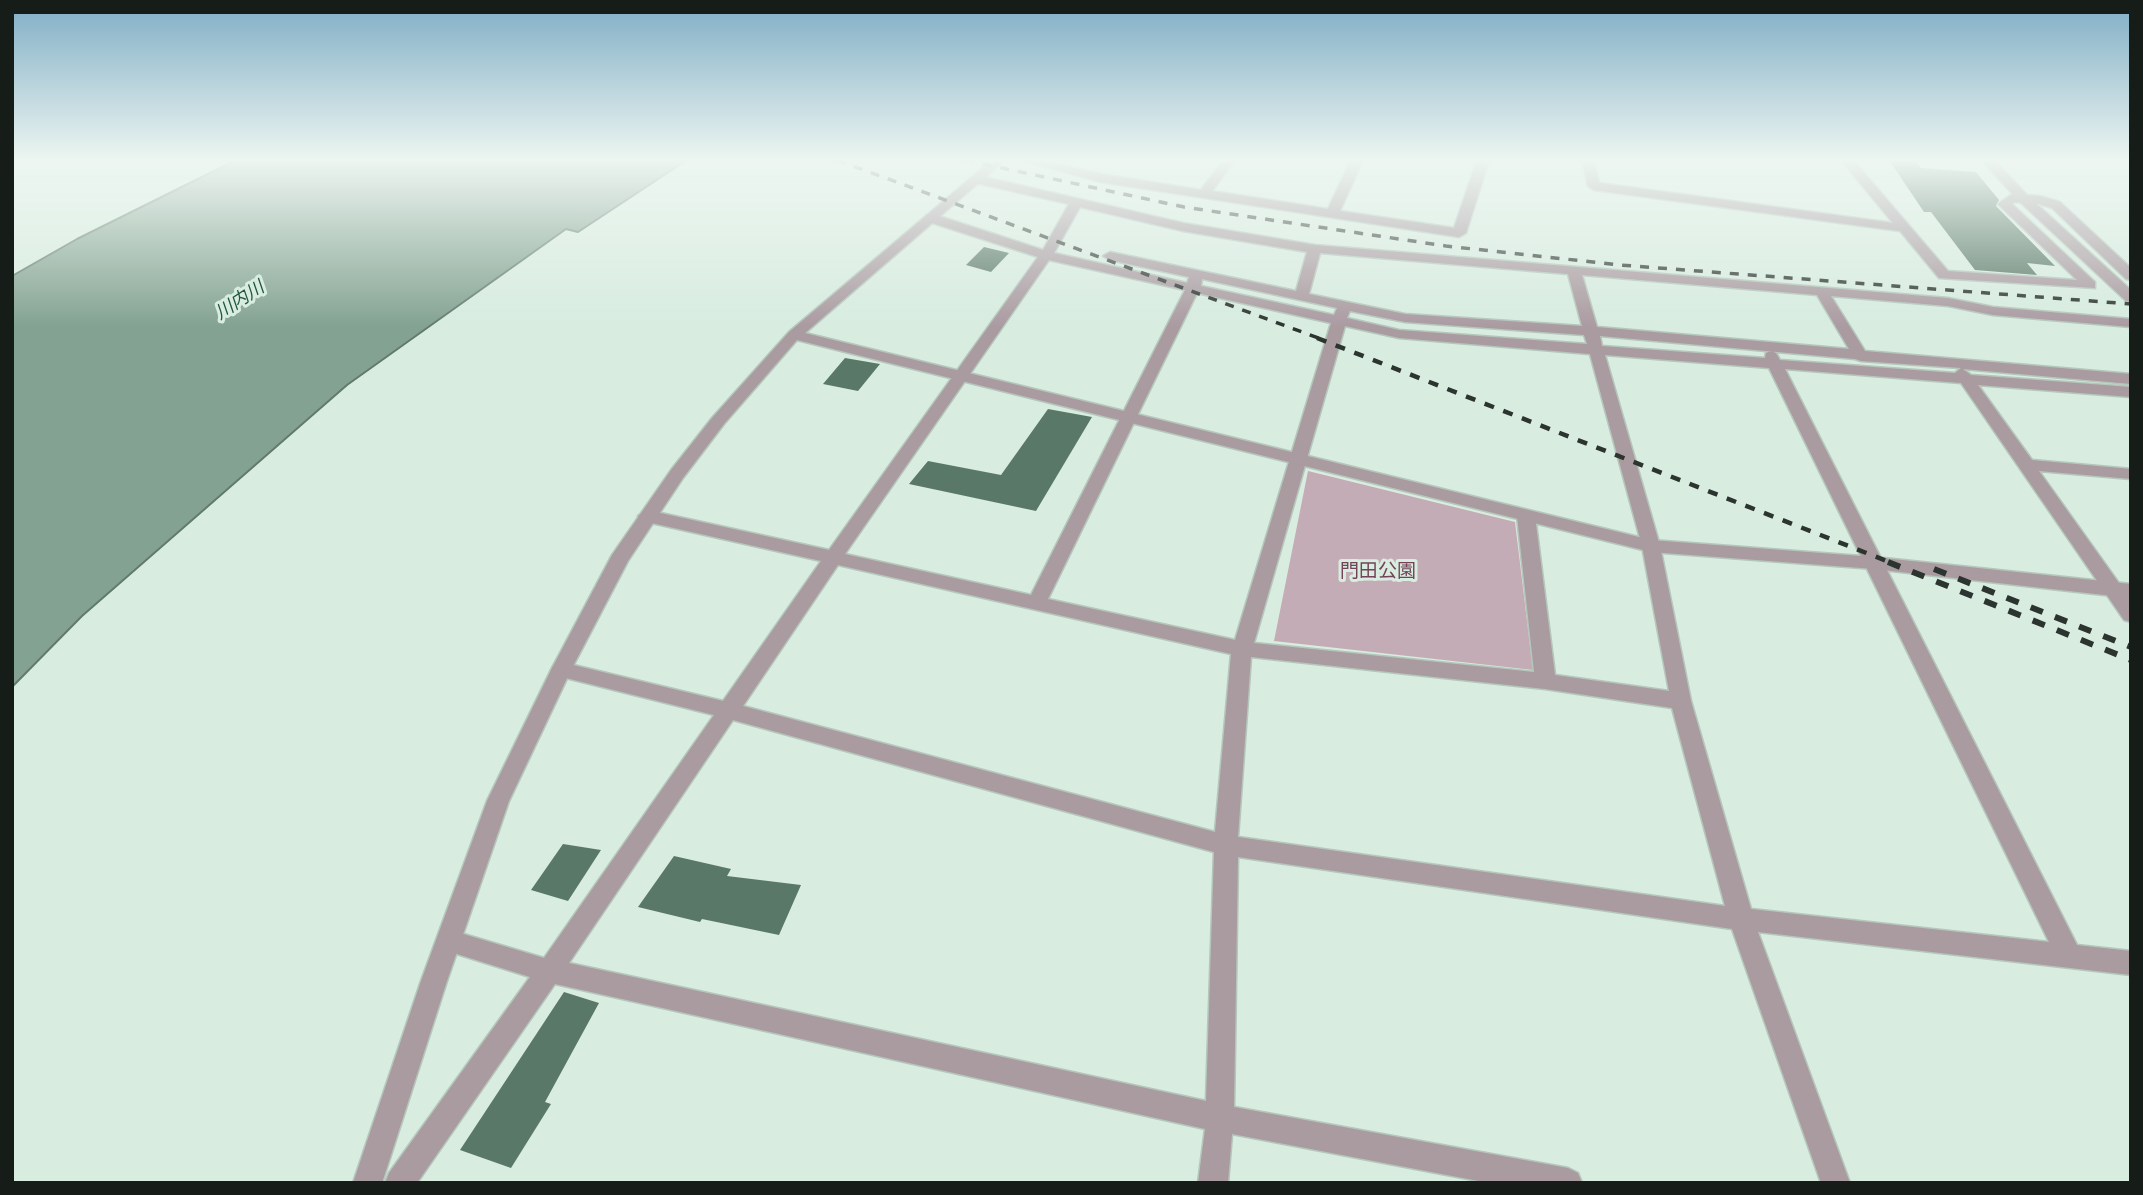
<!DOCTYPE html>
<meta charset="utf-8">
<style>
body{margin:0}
#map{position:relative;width:2143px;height:1195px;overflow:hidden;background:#d8ece0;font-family:Signika,sans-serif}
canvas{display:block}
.frame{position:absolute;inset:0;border:14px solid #161d19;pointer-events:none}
</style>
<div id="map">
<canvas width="2143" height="1195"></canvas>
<div class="frame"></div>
</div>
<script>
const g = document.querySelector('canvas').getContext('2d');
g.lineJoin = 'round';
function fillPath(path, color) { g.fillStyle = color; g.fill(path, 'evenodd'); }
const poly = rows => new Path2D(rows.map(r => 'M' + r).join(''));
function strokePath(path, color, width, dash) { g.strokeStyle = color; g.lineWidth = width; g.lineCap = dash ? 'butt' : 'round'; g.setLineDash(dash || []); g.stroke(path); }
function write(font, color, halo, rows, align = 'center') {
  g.font = font + ' Signika,"Noto Sans JP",sans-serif'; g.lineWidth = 6; g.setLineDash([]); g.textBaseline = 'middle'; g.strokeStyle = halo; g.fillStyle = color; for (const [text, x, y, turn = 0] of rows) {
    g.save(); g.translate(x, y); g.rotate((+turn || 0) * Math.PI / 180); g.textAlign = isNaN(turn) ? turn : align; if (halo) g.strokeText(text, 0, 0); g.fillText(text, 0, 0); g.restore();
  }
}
const green = poly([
 [1308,471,1515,522,1533,670,1274,641]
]);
const water = poly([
 [236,160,687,160,578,232,566,229,347,385,82,616,12,687,12,276,77,239,236,160]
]);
const building = poly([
 [1889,160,1915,160,1921,168,1976,172,1999,200,1996,206,2055,266,2027,263,2037,275,1975,270,1931,212,1924,212],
 [984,247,1009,253,991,272,966,265],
 [845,358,880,364,858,391,823,384],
 [1048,409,1092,417,1036,511,909,484,928,461,1001,475],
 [563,844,601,850,568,901,531,890],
 [674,856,731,869,727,876,801,885,779,935,702,919,700,922,638,907],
 [564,992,599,1003,545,1102,551,1104,511,1168,460,1150]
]);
const minor = poly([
 [1020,160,1041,160,1101,174,1201,190,1223,160,1235,160,1212,191,1328,209,1351,160,1363,160,1340,211,1454,228,1477,160,1489,160,1466,233,1459,237,1101,182,1020,160],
 [1582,160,1594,160,1599,183,1893,223,1841,160,1853,160,1948,271,2077,280,1998,204,2012,194,2040,196,2060,202,2131,268,2131,280,2126,279,2052,208,2039,204,2015,202,2012,204,2095,282,2095,288,1939,278,1900,231,1594,190,1588,186,1582,160],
 [976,175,1183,223,1315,245,1948,298,1993,307,2131,319,2131,327,1993,315,1948,306,1831,296,1865,351,2131,374,2131,384,1963,369,1971,375,2131,387,2131,397,1978,385,2032,460,2131,469,2131,479,2039,471,2131,600,2131,622,2124,620,1961,383,1785,369,2077,945,2131,951,2131,975,1758,932,1850,1183,1821,1183,1732,929,1238,857,1234,1107,1568,1168,1578,1173,1582,1183,1489,1183,1232,1134,1228,1183,1198,1183,1205,1129,555,984,417,1183,385,1183,389,1173,530,977,441,949,437,941,441,933,450,930,544,958,714,715,554,675,551,670,554,665,561,662,723,701,821,561,647,522,638,516,647,510,829,550,1038,257,926,221,926,215,936,215,1043,250,1069,204,972,182,970,179,976,175],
 [1080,207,1183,231,1307,252,1296,291,1110,252,1103,256,1110,260,1189,277,1187,283,1054,253,1080,207],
 [1320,253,1568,274,1582,326,1405,314,1309,294,1320,253],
 [1049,260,1185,290,1031,595,845,554,1049,260],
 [1582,275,1817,295,1849,349,1597,327,1582,275],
 [1202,279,1337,308,1334,315,1201,286,1202,279],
 [1197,293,1331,323,1235,640,1048,599,1197,293],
 [1350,311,1405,322,1584,335,1587,344,1399,330,1347,318,1350,311],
 [1345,326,1399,338,1590,354,1642,546,1669,691,1555,675,1535,516,1526,510,1517,516,1534,672,1254,643,1345,326],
 [1600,336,1855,359,1861,361,1961,368,1955,373,1780,360,1776,353,1771,351,1766,353,1765,358,1602,346,1600,336],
 [1605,355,1769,368,2049,942,1751,909,1691,701,1660,546,1605,355],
 [838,565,1231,654,1215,832,743,706,838,565],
 [1251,657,1545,689,1672,708,1725,906,1238,837,1251,657],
 [733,720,1214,852,1206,1101,569,963,733,720]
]);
const tertiary = poly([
 [992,160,1005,160,805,333,1651,540,1874,557,2131,584,2131,598,1874,569,1651,552,797,340,724,424,683,478,628,561,571,670,509,801,447,981,382,1183,353,1183,421,981,487,801,551,670,612,555,671,470,712,418,789,332,992,160],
 [1981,160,1994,160,2028,196,2131,290,2131,302,2126,301,2020,202,1981,160]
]);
const railFar2 = poly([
 [837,160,1321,339],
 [965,160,1184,207,1446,246,1620,265,2131,304]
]);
const railFar1 = poly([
 [1317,338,1892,563]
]);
const rail = poly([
 [1888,562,2131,660],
 [1934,569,2131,647]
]);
const farWaternames = [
 ["川内川",240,301,-33]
];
const parkNames = [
 ["門田公園",1378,572]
];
fillPath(green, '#c4acb6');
fillPath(water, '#83a291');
strokePath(water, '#627a6d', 2);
fillPath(building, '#5a7867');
strokePath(minor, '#b5c7bc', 3);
strokePath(tertiary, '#b5c7bc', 3);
fillPath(minor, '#aa9ba1');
fillPath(tertiary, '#aa9ba1');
strokePath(railFar2, '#2b342f', 3.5, [9, 9]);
strokePath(railFar1, '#2b342f', 4.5, [10, 10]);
strokePath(rail, '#2b342f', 6, [13, 13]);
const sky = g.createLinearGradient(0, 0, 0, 327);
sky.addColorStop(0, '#7fadc5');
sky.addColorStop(0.49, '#edf6f1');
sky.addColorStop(1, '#edf6f100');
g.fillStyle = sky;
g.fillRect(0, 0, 2143, 327);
write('italic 18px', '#20573d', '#d8ece0', farWaternames);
write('19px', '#74435a', '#d8ece0', parkNames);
</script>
